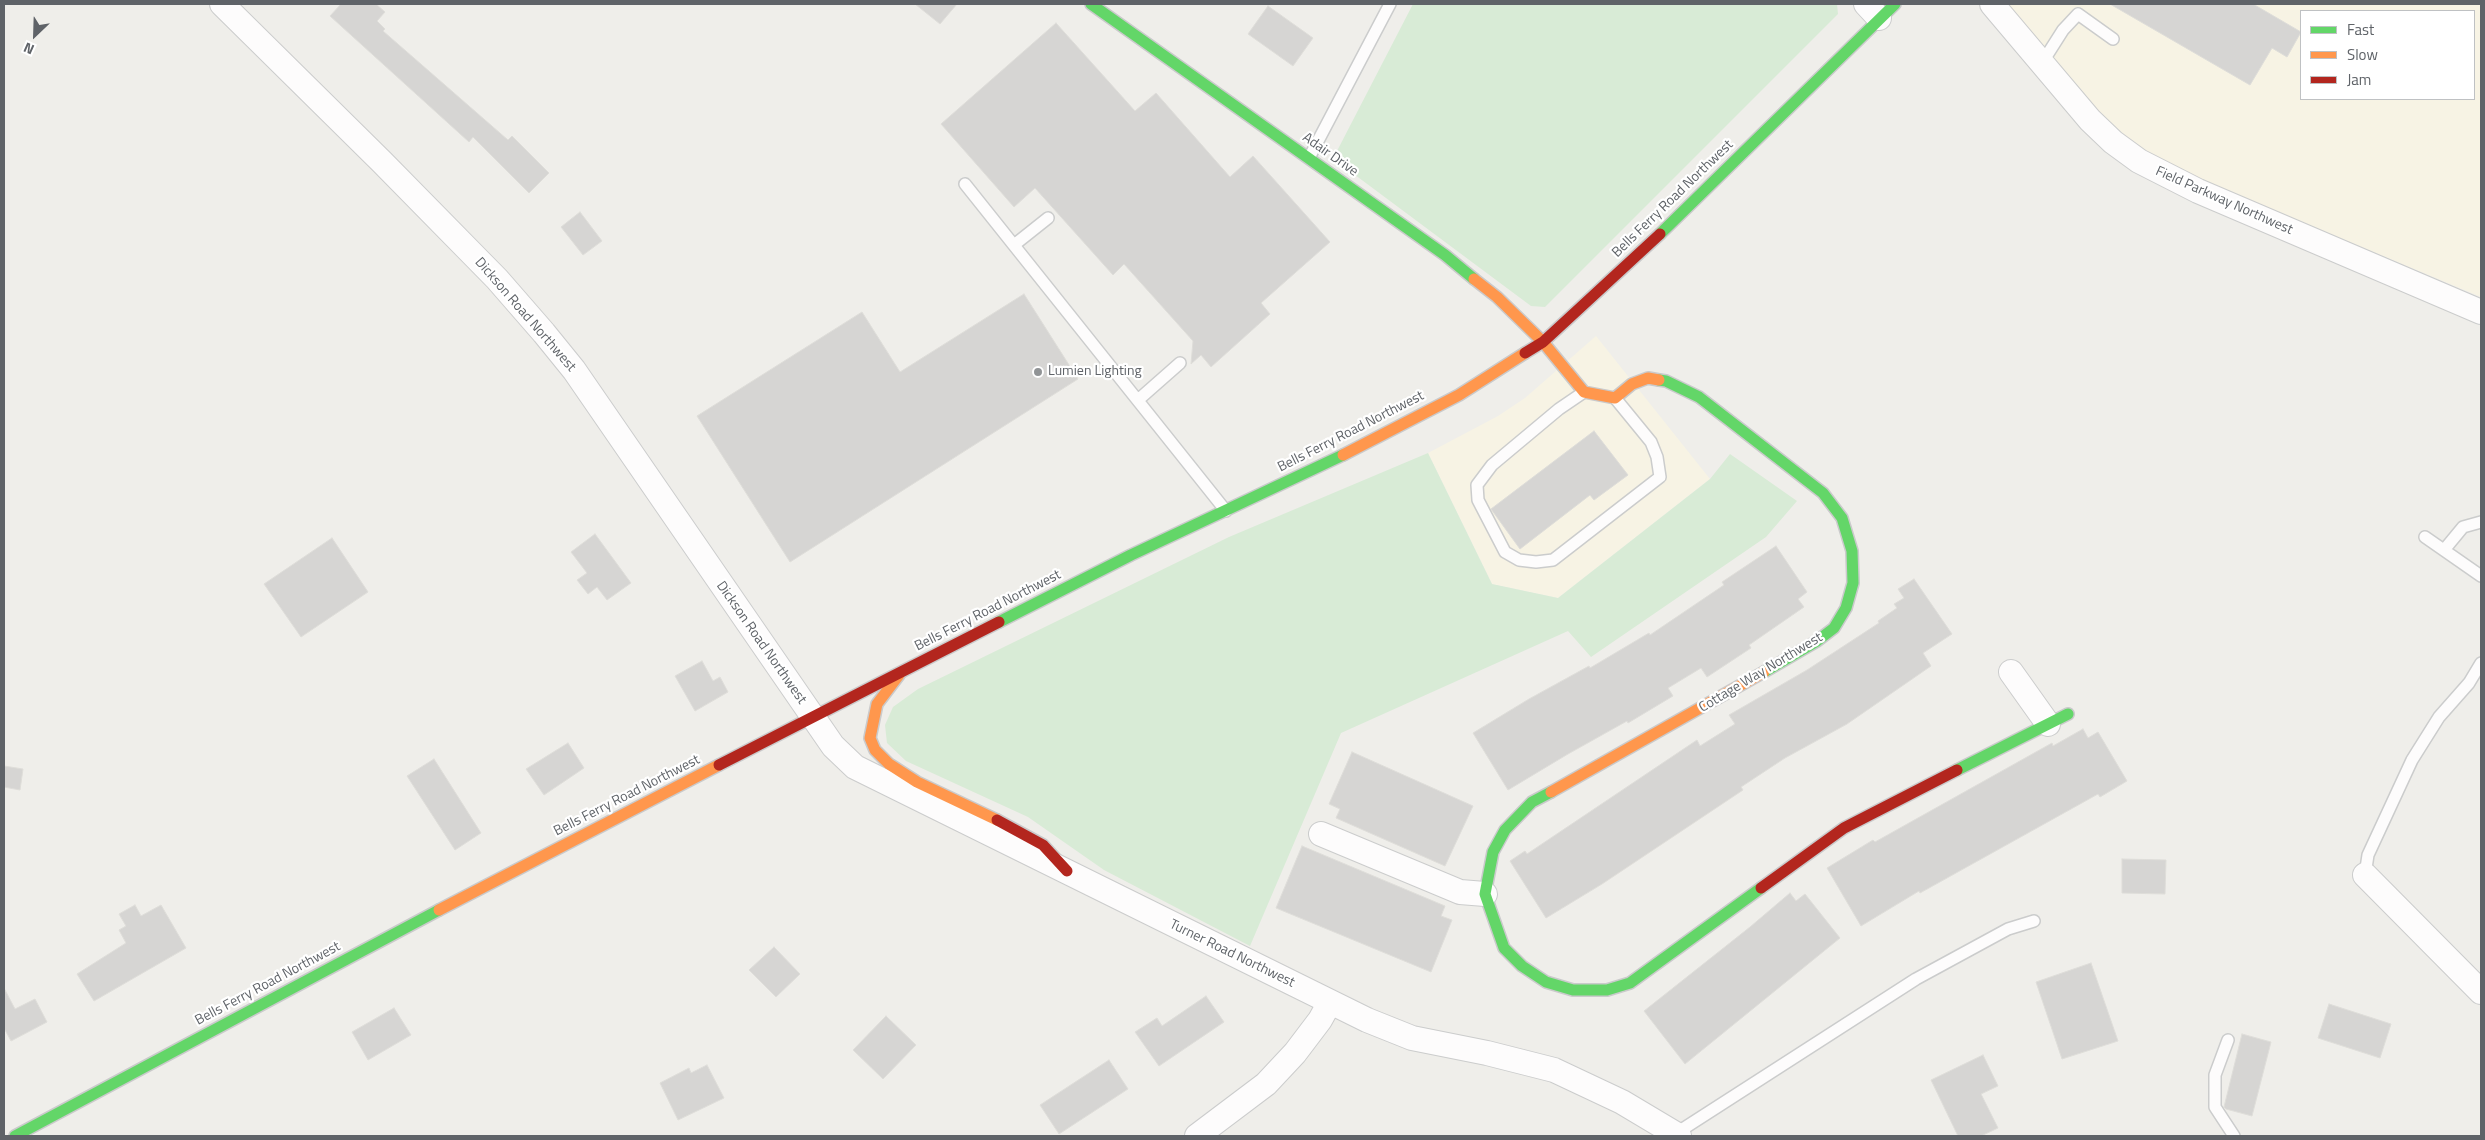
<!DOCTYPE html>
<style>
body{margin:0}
#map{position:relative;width:2485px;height:1140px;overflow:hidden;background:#efeeea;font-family:"Titillium Web",sans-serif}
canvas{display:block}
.frame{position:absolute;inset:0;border:5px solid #5f6368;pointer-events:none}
.legend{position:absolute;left:2300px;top:10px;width:175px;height:90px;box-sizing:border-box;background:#fff;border:1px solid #bfc1c3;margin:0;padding:6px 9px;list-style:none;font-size:15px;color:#5f6368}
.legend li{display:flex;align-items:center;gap:10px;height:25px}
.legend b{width:25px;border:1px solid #bfc1c3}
.north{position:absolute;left:10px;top:10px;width:50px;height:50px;-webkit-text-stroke:4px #fff;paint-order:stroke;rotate:204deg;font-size:14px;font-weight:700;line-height:20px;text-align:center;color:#5f6368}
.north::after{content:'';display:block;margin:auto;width:18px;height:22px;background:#5f6368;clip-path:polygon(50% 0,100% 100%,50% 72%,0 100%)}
</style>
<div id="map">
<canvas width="2485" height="1140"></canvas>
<div class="frame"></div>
<ul class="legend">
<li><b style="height:6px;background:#63d668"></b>Fast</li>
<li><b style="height:6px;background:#ff974d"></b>Slow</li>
<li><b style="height:6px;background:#b3261e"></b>Jam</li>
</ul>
<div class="north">N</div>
</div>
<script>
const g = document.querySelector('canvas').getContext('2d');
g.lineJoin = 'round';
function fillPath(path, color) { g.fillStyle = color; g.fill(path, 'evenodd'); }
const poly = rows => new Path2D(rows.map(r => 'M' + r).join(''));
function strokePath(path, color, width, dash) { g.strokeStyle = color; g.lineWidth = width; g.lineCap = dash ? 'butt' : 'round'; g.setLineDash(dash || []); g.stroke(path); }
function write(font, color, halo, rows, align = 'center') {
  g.font = font + ' "Titillium Web",sans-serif'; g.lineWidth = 4.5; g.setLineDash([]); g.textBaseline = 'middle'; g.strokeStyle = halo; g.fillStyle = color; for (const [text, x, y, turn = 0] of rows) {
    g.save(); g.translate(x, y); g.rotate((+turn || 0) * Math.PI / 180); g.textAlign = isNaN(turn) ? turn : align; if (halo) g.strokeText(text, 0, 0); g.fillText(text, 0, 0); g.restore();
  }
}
const commercial = poly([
 [1981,4,2481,4,2481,297,2134,152],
 [2301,11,2474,11,2474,99,2301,99],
 [1596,336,1710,479,1558,598,1492,584,1428,453,1498,416,1525,398]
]);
const green = poly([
 [1413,4,1837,4,1838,14,1545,307,1531,306,1339,163,1337,151],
 [1428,453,1492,584,1558,598,1710,479,1730,454,1797,501,1766,537,1591,657,1568,631,1341,733,1250,946,1104,870,1028,817,906,761,887,743,885,725,893,707,918,689,1229,537]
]);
const building = poly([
 [341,4,376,4,385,12,377,21,385,29,383,31,508,140,512,136,549,173,529,193,473,137,469,142,330,16,341,4],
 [915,4,957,4,940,24,915,4],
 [2110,4,2253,4,2301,32,2287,57,2272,48,2250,85,2110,4],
 [1268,6,1313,38,1293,66,1248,34,1268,6],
 [1056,23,1135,111,1156,93,1230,177,1253,156,1330,242,1261,303,1270,314,1211,367,1201,355,1191,364,1193,341,1124,264,1113,275,1035,188,1014,207,941,124,1056,23],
 [580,212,602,241,583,255,561,227,580,212],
 [1024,294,1078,379,790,562,697,416,862,312,900,372,1024,294],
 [1594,431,1628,475,1594,500,1590,495,1520,549,1491,509,1594,431],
 [595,534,631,583,607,600,597,587,588,594,577,580,587,573,571,552,595,534],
 [332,538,368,592,301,637,264,584,332,538],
 [1776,546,1807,592,1798,599,1804,607,1749,645,1751,648,1707,677,1701,668,1668,688,1673,696,1628,723,1627,721,1568,754,1508,790,1473,733,1529,699,1589,666,1590,668,1649,633,1650,635,1724,585,1722,582,1776,546],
 [1914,579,1952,634,1923,653,1931,666,1847,724,1785,758,1741,787,1743,790,1602,884,1546,918,1510,861,1525,851,1527,854,1697,740,1700,746,1735,724,1729,715,1807,670,1879,623,1878,621,1897,608,1894,604,1904,598,1898,589,1914,579],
 [702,661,713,681,720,677,728,692,695,711,675,676,702,661],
 [2083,729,2088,738,2098,732,2127,781,2100,797,2098,794,1920,893,1919,891,1861,926,1827,868,1873,840,1875,842,2052,743,2053,746,2083,729],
 [568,743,584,768,544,795,526,769,568,743],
 [1352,752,1473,806,1445,866,1336,818,1340,809,1329,804,1352,752],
 [434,759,481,833,455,850,407,776,434,759],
 [4,766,23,769,20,790,4,787,4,766],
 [1302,846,1445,906,1441,916,1452,920,1431,972,1276,908,1302,846],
 [2122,859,2166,860,2165,894,2122,893,2122,859],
 [1790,893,1796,901,1805,894,1840,938,1685,1064,1644,1011,1750,927,1790,893],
 [135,905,141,916,161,905,186,948,94,1001,77,974,126,943,119,930,126,926,119,914,135,905],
 [774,947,800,974,776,997,749,970,774,947],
 [2091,963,2118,1041,2062,1059,2036,982,2091,963],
 [4,988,15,1009,35,999,47,1022,11,1041,4,1028,4,988],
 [1206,996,1224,1022,1159,1066,1135,1032,1157,1018,1162,1026,1206,996],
 [2329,1004,2391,1024,2380,1058,2318,1038,2329,1004],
 [394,1008,411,1035,368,1060,352,1032,394,1008],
 [886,1016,916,1045,883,1079,853,1050,886,1016],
 [2242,1034,2271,1042,2252,1116,2226,1109,2224,1107,2242,1034],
 [1983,1055,1998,1086,1981,1094,1998,1128,1981,1136,1958,1136,1931,1080,1983,1055],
 [1109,1060,1128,1089,1059,1134,1040,1105,1109,1060],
 [707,1065,724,1098,678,1120,660,1083,689,1068,691,1073,707,1065]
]);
const lane = poly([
 [2042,63,2063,30,2078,14,2113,39],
 [1309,158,1390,4],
 [965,184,1226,511],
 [1014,245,1048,218],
 [1584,392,1559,409,1492,465,1477,485,1478,500,1505,552,1519,560,1536,562,1553,560,1660,477,1657,457,1651,442,1615,398],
 [1138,400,1180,363],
 [2425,537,2481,576],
 [2444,550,2463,527,2481,522],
 [2365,875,2368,855,2412,760,2439,717,2469,683,2481,663],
 [2228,1040,2215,1075,2215,1107,2234,1136],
 [1675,1134,1916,979,2008,929,2034,921]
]);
const street = poly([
 [222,4,382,162,497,279,544,333,574,370,833,746,855,767,1367,1020,1412,1038,1487,1053,1554,1070,1622,1102,1679,1136],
 [1866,4,1879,18],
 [1992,4,2090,120,2113,142,2139,161,2198,191,2481,312],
 [2011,672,2048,724],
 [1321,834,1460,892,1485,894],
 [2365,875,2481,992],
 [1197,1136,1266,1084,1295,1053,1320,1020,1330,1002]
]);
const fast = poly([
 [1091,4,1445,255,1474,279],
 [1660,234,1895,4],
 [1659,380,1666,381,1699,397,1823,493,1842,518,1852,551,1853,583,1846,608,1834,628,1817,641,1764,672],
 [999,622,1131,555,1343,455],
 [1957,770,2068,714],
 [1551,792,1532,802,1505,830,1493,852,1485,894,1504,948,1522,966,1546,982,1573,990,1607,990,1630,983,1761,888],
 [15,1136,439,910]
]);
const slow = poly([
 [1474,279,1497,297,1543,342,1584,392,1615,398,1632,384,1648,378,1659,380],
 [1343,455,1459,395,1525,353],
 [899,675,877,704,870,738,875,750,889,764,917,782,997,820],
 [1551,792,1764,672],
 [439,910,719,765]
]);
const jam = poly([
 [1525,353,1543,342,1660,234],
 [719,765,999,622],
 [997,820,1043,845,1067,871],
 [1761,888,1844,828,1957,770]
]);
const markers = [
 [1038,372,5,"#919496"]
];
const streetNames = [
 ["Adair Drive",1330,155,35],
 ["Bells Ferry Road Northwest",1673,199,-44],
 ["Field Parkway Northwest",2224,201,24],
 ["Dickson Road Northwest",525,315,49],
 ["Bells Ferry Road Northwest",1351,432,-27],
 ["Bells Ferry Road Northwest",988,611,-27],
 ["Dickson Road Northwest",761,643,55],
 ["Cottage Way Northwest",1761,673,-31],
 ["Bells Ferry Road Northwest",627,796,-27],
 ["Turner Road Northwest",1232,954,26],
 ["Bells Ferry Road Northwest",268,984,-28]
];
const poiNames = [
 ["Lumien Lighting",1048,372]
];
fillPath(commercial, '#f7f3e4');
fillPath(green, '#d8ebd6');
fillPath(building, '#d6d5d3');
strokePath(building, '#deddd9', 1);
strokePath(lane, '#cbcccc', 14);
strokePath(street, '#cbcccc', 26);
strokePath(fast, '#cacacb', 14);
strokePath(slow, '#cacacb', 14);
strokePath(jam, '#cacacb', 14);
strokePath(lane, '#fdfcfc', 11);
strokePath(street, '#fdfcfc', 24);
strokePath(fast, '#63d668', 11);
strokePath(slow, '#ff974d', 11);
strokePath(jam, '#b3261e', 11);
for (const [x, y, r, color] of markers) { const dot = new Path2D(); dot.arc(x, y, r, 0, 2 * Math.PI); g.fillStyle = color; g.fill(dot); strokePath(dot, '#fff', 2); }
write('14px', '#5f6368', '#fff', streetNames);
write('14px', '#5f6368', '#fff', poiNames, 'left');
</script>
